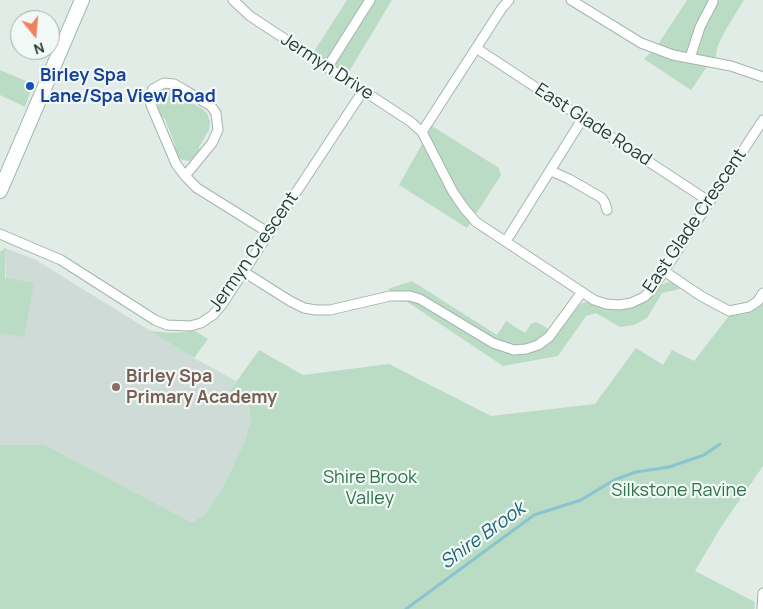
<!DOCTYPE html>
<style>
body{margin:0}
#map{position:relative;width:763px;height:609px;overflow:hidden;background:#e1ece7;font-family:Manrope,sans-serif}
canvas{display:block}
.north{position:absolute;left:10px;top:10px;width:50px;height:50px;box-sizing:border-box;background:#f2f8f5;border:1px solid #9fada8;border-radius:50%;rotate:163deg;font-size:14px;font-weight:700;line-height:20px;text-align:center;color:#223c35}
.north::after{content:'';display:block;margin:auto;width:18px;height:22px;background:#ef825b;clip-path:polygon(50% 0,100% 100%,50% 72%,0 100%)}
</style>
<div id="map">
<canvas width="763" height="609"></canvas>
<div class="north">N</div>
</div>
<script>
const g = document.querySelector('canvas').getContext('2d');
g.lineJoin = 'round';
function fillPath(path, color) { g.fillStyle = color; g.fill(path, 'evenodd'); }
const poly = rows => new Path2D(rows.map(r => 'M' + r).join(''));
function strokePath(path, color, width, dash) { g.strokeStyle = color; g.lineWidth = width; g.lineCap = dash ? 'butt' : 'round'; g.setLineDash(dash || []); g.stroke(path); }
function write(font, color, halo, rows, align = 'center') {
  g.font = font + ' Manrope,sans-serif'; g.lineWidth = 4.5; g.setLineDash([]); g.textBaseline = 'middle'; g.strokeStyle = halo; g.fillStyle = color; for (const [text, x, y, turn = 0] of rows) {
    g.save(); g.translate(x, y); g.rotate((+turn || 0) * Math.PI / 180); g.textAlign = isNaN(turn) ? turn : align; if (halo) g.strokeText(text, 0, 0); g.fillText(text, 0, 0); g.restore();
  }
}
const built = poly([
 [5,248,36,260,194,358,236,381,229,392,248,402,251,420,244,443,222,489,196,526,45,445,0,445,0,313,6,278]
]);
const green = poly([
 [347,0,392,0,347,75,313,53],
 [687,0,744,0,725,31,718,45,715,59,708,65,691,90,644,59,657,46],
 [0,70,33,84,25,107,0,95],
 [171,87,174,89,175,94,201,108,207,113,210,122,209,130,199,147,200,153,195,159,190,161,183,160,176,157,174,150,175,145,165,119,161,117,156,100,157,93,164,89],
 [432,126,499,168,501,175,467,228,399,185],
 [5,248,5,282,6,278,34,283,24,337,0,333,0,252],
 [412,281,497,335,506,321,525,333,531,324,536,322,558,334,576,308,582,303,588,302,602,308,615,310,644,303,662,285,667,282,673,283,680,289,662,293,647,318,634,325,620,327,596,313,586,316,558,356,503,366,388,289],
 [763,301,763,466,721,527,695,571,755,602,754,609,0,609,0,445,45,445,192,523,204,515,222,489,244,443,251,420,248,402,229,392,259,350,303,375,389,364,491,416,595,404,636,348,663,365,672,350,694,361,729,316,745,314,758,308],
 [150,331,170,333,195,331,208,339,194,358]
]);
const stream = poly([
 [406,609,534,515,581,500,614,480,636,472,669,467,704,455,720,444]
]);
const street = poly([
 [233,0,250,16,411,122,422,132,453,192,464,208,476,222,582,292,594,300,606,304,619,305,631,303,644,297,653,288,763,120],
 [571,0,641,43,673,55,731,66,763,77],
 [476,48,710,202],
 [690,58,700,27,713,2],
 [327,68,370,0],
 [422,132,502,8,509,0],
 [551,171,569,179,602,198,605,203,607,210],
 [185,176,212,143,218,130,216,113,211,106,183,89,174,84,164,83,153,89,150,97,151,105,176,164,185,176,197,188,269,233],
 [0,234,61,260,155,320,167,325,190,326,201,323,213,315,223,303,363,91],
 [506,241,583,118],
 [664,271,701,296,729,311,749,307,758,301,763,293],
 [244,272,290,301,304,308,316,310,330,310,390,296,410,296,420,299,493,343,514,350,526,349,538,345,549,337,582,292],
 [762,609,763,593]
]);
const secondary = poly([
 [0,191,82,0]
]);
const markers = [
 [30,86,5,"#1a4fb4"],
 [116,387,5,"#8d6e63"]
];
const streetNames = [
 ["Jermyn Drive",327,67,33],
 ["East Glade Road",593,125,33],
 ["East Glade Crescent",695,221,-56],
 ["Jermyn Crescent",254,252,-55]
];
const transitNames = [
 ["Birley Spa",40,76],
 ["Lane/Spa View Road",40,97]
];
const educationNames = [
 ["Birley Spa",126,377],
 ["Primary Academy",126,398]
];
const parkNames = [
 ["Shire Brook",370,478],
 ["Valley",370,499],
 ["Silkstone Ravine",679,491]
];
const waterNames = [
 ["Shire Brook",483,536,-36]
];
fillPath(built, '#cfdbd6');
fillPath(green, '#badcc4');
strokePath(stream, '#8ac4d0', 3);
strokePath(street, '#a4b4ae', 11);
strokePath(secondary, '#a0b7af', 16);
strokePath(street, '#fff', 9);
strokePath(secondary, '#fff', 14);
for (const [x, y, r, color] of markers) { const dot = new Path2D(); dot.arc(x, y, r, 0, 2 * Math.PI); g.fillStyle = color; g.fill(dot); strokePath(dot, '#f2f8f5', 2); }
write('18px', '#223c35', '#f2f8f5', streetNames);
write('bold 18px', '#164399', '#f2f8f5', transitNames, 'left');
write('bold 18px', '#785e54', '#f2f8f5', educationNames, 'left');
write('18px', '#2d7249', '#f2f8f5', parkNames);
write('italic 19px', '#1d6677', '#f2f8f5', waterNames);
</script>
